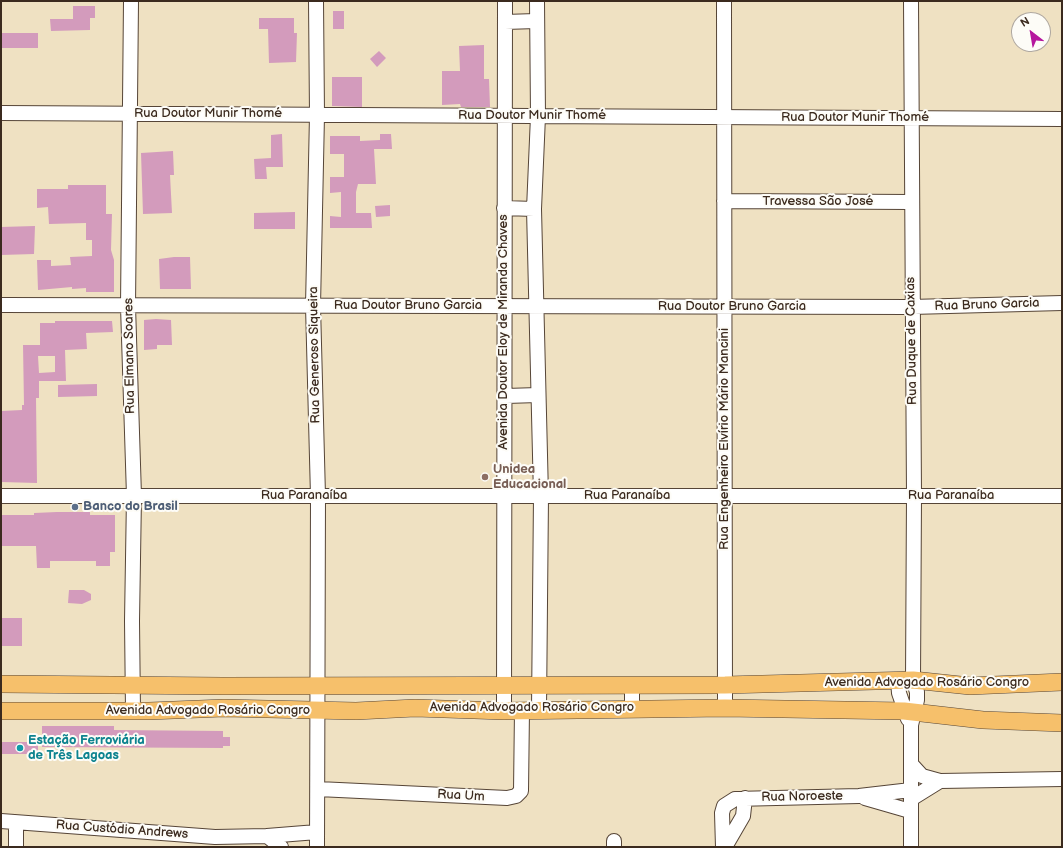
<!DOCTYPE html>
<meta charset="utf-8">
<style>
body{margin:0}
#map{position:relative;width:1063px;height:848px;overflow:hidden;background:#efe1c2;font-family:"Balsamiq Sans",sans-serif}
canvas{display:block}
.frame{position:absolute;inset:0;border:2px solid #3b2a1e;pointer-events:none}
.north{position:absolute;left:1011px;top:12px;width:40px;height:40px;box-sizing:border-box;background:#fdfcf7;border:1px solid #afa8a0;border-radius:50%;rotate:329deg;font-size:11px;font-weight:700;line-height:16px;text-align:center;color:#3b2a1e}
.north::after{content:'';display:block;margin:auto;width:14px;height:18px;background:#b5179e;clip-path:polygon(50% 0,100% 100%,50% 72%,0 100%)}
</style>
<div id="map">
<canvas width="1063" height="848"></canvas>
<div class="frame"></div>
<div class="north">N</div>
</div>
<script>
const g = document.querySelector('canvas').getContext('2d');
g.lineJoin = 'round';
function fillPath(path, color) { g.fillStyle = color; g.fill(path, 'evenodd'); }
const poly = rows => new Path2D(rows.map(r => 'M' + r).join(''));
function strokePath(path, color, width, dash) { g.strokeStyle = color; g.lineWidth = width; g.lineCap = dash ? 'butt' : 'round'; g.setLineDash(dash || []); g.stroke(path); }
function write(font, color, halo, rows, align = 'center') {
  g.font = font + ' "Balsamiq Sans",sans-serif'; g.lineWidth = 4; g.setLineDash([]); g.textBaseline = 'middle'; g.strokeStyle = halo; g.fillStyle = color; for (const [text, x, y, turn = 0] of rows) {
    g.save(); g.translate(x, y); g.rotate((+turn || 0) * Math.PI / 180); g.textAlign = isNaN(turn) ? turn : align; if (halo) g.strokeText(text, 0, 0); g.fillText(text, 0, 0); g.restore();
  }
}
const building = poly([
 [73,6,95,6,95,18,90,18,90,30,51,31,50,19,73,19],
 [333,11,344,11,344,29,333,29],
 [259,18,294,18,294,33,297,33,296,62,269,63,268,29,259,29],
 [1,33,38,33,38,48,1,48],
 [484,45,484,79,489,79,490,107,461,107,460,104,442,105,442,71,460,71,459,46],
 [379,51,386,58,377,67,370,59],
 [332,77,362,77,362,107,332,106],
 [282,134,283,167,266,167,267,179,255,179,254,159,271,158,271,135],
 [380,134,391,134,392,149,374,149,376,184,358,184,356,192,356,213,371,213,372,228,330,228,330,216,341,217,341,192,330,193,330,177,344,177,344,154,330,154,330,136,360,136,360,141,380,140],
 [173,151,174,175,170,175,172,213,143,214,141,153],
 [68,185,106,185,106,214,112,214,111,250,114,260,114,292,86,292,86,288,72,289,72,287,38,290,37,260,51,260,51,266,71,265,70,257,92,256,92,240,86,240,86,223,49,224,48,207,37,208,37,189,68,189],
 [390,205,390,216,376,217,375,206],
 [295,212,295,229,254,229,254,213],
 [35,226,34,254,1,255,1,227],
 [174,257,190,257,191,289,160,289,159,259],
 [156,319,171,320,172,345,157,345,157,349,144,350,144,320],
 [55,321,112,321,113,332,86,333,87,349,65,350,66,381,39,381,39,398,36,398,37,483,1,482,1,411,22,410,22,405,24,405,23,345,40,345,40,323,55,323],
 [38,356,55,356,55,372,39,373],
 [97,384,97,396,58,397,58,385],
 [57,512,90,512,90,515,115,515,115,552,110,552,110,566,96,566,96,561,50,561,50,568,37,568,36,546,1,546,1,515,34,515,34,513],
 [69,590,84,590,91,594,91,600,82,604,68,603],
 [1,618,22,618,22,646,1,646],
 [42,726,114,726,114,730,223,731,223,737,230,737,230,746,223,746,223,748,42,747],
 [1,742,38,742,38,754,1,754]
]);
const minor = poly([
 [131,1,128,306,134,496,132,621,133,711],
 [316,1,317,115,313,306,318,496,317,847],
 [537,1,538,116,534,209,541,496,539,709],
 [724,1,725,708],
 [505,22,536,21],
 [1,113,1062,119],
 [724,201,911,202],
 [504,208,534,209],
 [1,305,911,307,1062,303],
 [506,396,538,395],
 [1,496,1062,496],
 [898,681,899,693,908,719],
 [632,708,632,685],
 [504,711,505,1],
 [911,764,922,776,940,781,1062,779],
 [318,789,507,798,516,796,521,791,522,710],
 [865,798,910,811],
 [911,799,940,781],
 [1,821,215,837,267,836,317,832],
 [267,836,281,847],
 [614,841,614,847],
 [16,847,16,823],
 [723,847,722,813,724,806,735,799,859,796,911,790],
 [725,847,743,816,745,798],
 [911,847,911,725,917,700,917,692,913,680,914,496,911,1]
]);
const major = poly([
 [1,684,223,686,725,685,913,680,970,686,1062,682],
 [1,711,149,711,224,708,356,711,415,708,504,711,725,708,904,711,983,720,1062,723]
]);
const markers = [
 [485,477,4,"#8d6e63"],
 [75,507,4,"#5c6f8a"],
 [20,748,4,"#0f9aa8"]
];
const streetNames = [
 ["Rua Doutor Munir Thomé",208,114],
 ["Rua Doutor Munir Thomé",532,116],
 ["Rua Doutor Munir Thomé",855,118],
 ["Travessa São José",818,202],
 ["Rua Bruno Garcia",987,305,-2],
 ["Rua Doutor Bruno Garcia",408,306],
 ["Rua Doutor Bruno Garcia",732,307],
 ["Avenida Doutor Eloy de Miranda Chaves",504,332,-90],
 ["Rua Duque de Caxias",912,341,-91],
 ["Rua Generoso Siqueira",315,355,-91],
 ["Rua Elmano Soares",130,356,-91],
 ["Rua Engenheiro Elvírio Mário Mancini",725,439,-90],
 ["Rua Paranaíba",304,496],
 ["Rua Paranaíba",627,496],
 ["Rua Paranaíba",951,496],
 ["Avenida Advogado Rosário Congro",927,683],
 ["Avenida Advogado Rosário Congro",532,708],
 ["Avenida Advogado Rosário Congro",208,711],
 ["Rua Um",461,796,3],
 ["Rua Noroeste",802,797,-1],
 ["Rua Custódio Andrews",122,830,4]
];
const educationNames = [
 ["Unidea",493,470],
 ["Educacional",493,485]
];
const serviceNames = [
 ["Banco do Brasil",83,507]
];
const cultureNames = [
 ["Estação Ferroviária",28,741],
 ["de Três Lagoas",28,756]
];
fillPath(building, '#d39bbc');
strokePath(minor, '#564537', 16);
strokePath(major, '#564537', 18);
strokePath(minor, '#fff', 14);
strokePath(major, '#f6c06b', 17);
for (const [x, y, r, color] of markers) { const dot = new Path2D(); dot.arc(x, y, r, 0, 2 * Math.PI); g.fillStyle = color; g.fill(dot); strokePath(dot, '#fdfcf7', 1.5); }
write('13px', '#3b2a1e', '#fdfcf7', streetNames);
write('bold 13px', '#785e54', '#fdfcf7', educationNames, 'left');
write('bold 13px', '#4e5e75', '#fdfcf7', serviceNames, 'left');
write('bold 13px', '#0d838f', '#fdfcf7', cultureNames, 'left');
</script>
